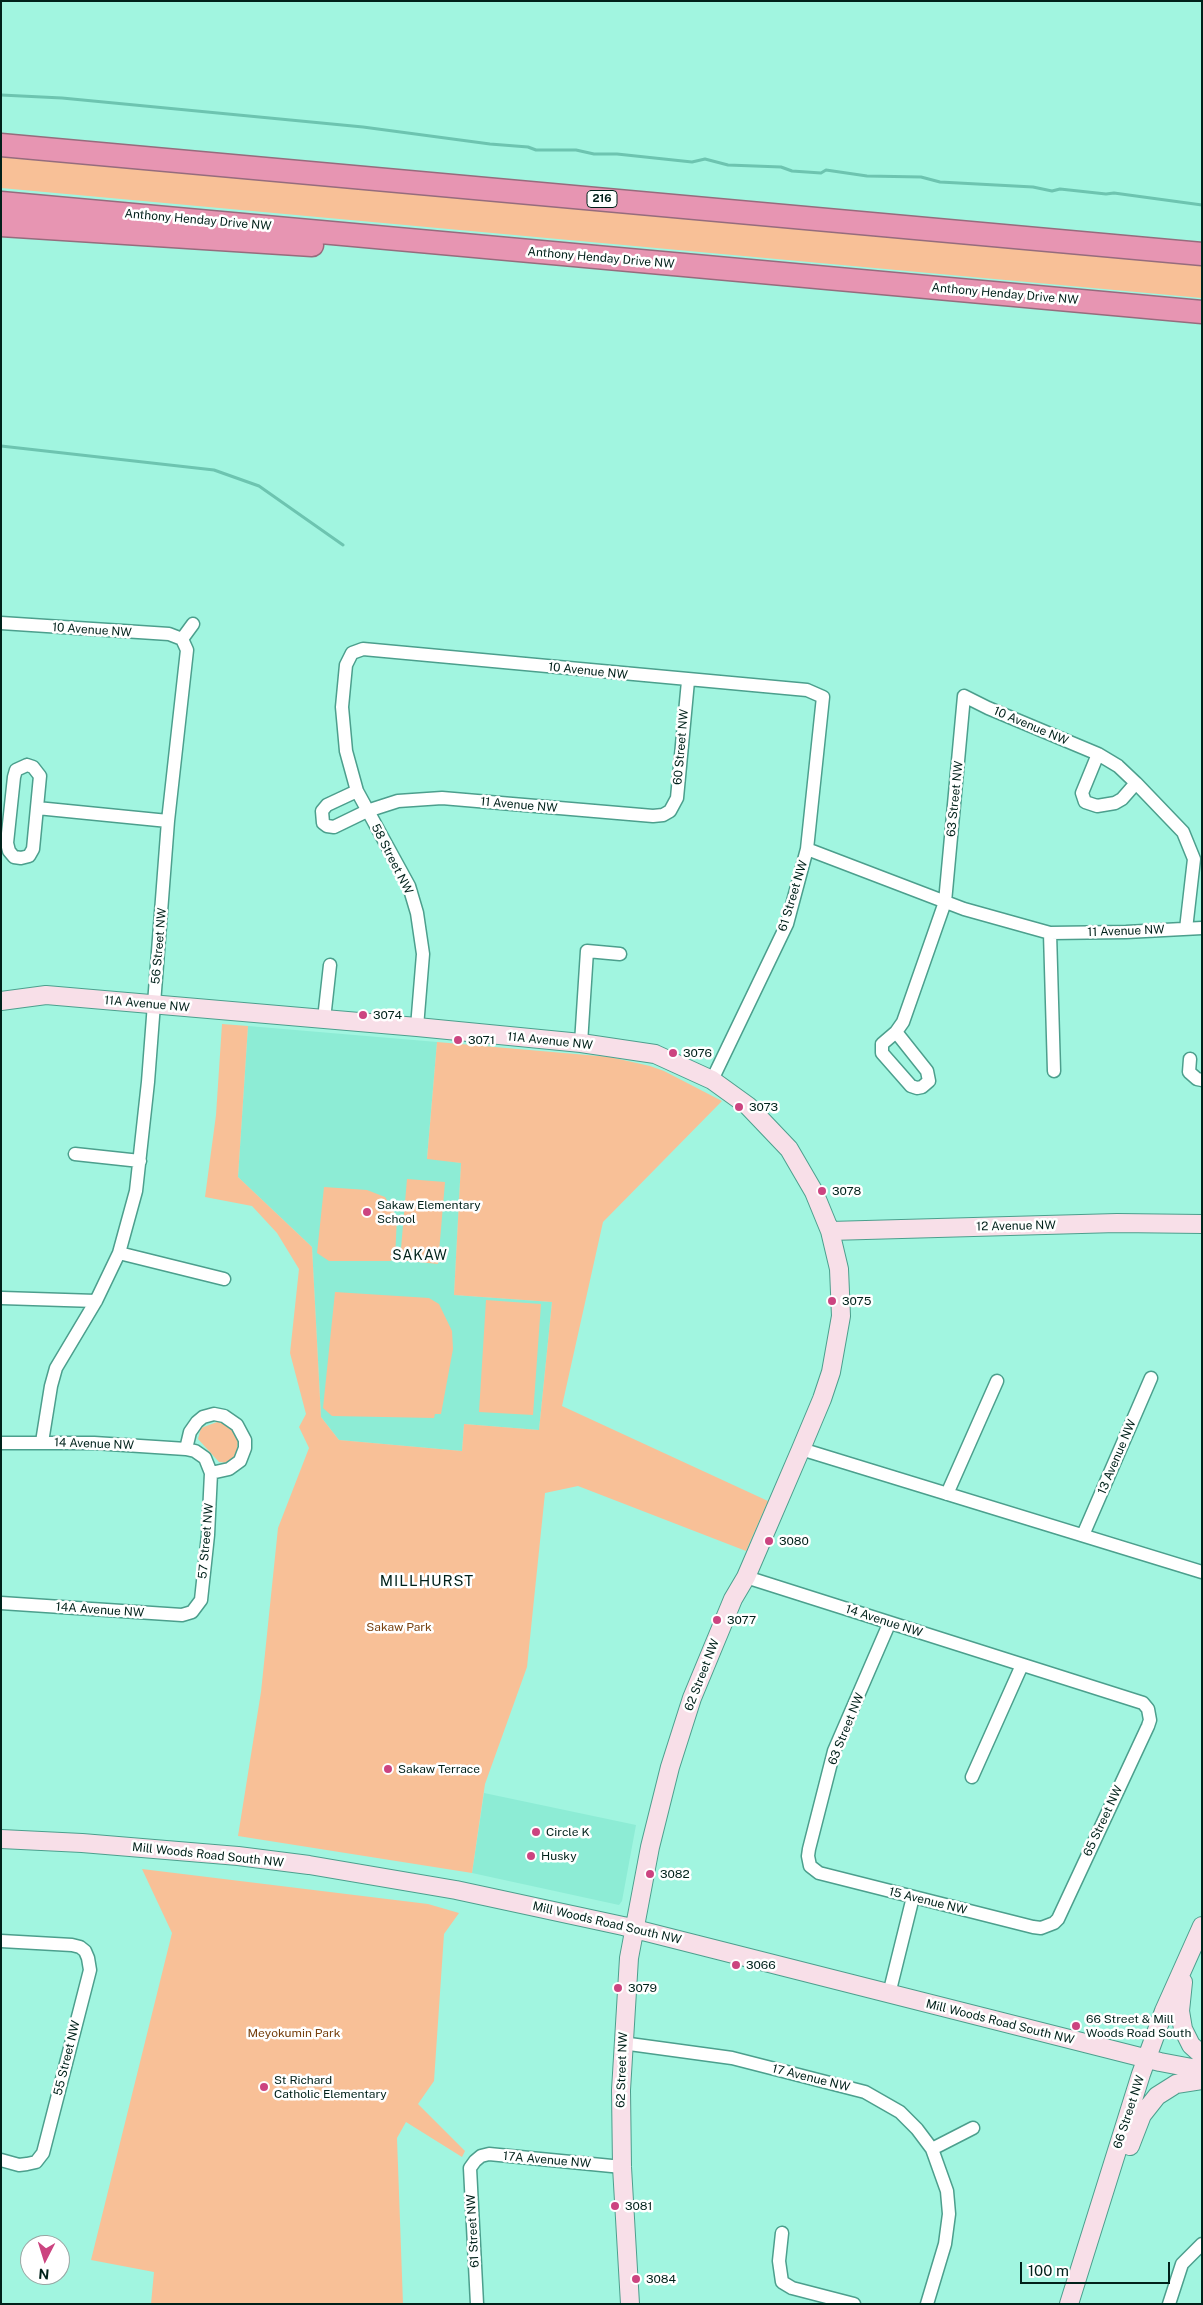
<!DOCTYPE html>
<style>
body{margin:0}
#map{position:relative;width:1203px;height:2305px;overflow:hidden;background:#a1f5e0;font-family:"Public Sans",sans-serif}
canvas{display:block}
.frame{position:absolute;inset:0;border:2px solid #00211a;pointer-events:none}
.north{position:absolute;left:20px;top:2235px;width:50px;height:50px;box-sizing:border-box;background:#fff;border:1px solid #99a6a3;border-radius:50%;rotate:185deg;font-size:14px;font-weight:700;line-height:20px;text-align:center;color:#00211a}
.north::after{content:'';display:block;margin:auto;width:18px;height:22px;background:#cc4480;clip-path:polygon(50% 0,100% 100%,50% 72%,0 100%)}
.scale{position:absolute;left:1020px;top:2262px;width:150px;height:22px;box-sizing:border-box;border:2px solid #00211a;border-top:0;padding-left:6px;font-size:15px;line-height:18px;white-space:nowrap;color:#00211a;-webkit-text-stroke:4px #fff;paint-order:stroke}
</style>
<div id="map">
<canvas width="1203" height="2305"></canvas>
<div class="frame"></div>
<div class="north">N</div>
<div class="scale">100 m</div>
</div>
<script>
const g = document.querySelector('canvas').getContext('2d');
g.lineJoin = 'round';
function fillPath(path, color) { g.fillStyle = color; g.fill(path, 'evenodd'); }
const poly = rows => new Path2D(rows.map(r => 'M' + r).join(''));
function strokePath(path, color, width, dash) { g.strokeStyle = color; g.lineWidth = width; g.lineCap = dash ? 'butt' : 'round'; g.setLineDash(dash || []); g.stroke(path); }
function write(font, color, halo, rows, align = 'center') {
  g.font = font + ' "Public Sans",sans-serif'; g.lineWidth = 5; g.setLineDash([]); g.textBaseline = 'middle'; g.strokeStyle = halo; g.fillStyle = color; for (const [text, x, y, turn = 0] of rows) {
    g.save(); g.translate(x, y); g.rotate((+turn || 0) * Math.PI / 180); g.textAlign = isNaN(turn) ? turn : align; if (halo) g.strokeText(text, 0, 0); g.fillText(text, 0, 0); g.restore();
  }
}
const built = poly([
 [248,1026,437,1042,427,1158,461,1163,454,1295,552,1302,539,1430,464,1424,462,1451,339,1440,321,1417,312,1247,238,1177],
 [484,1793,636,1825,622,1901,619,1905,472,1873]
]);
const green = poly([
 [1,157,1202,265,1202,298,1,188],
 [222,1024,248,1026,238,1177,312,1247,321,1417,339,1440,462,1451,464,1424,539,1430,552,1302,454,1295,461,1163,427,1159,437,1042,610,1057,650,1066,664,1071,722,1101,603,1222,562,1406,768,1501,746,1551,578,1486,545,1493,527,1667,485,1784,472,1873,238,1836,261,1692,278,1528,309,1448,299,1427,306,1414,290,1353,299,1269,277,1233,252,1206,205,1197,216,1115],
 [407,1179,445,1182,438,1264,400,1260],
 [324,1187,367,1190,385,1197,397,1217,395,1259,390,1261,329,1261,317,1253],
 [335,1292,429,1298,439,1304,452,1331,453,1349,441,1414,435,1414,434,1418,332,1416,323,1408],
 [486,1300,541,1304,533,1415,479,1412],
 [217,1422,224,1423,233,1429,238,1441,237,1451,233,1459,227,1463,219,1462,198,1439,201,1428],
 [142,1869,428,1904,459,1913,444,1934,434,2081,418,2104,465,2151,462,2157,406,2122,397,2138,403,2304,151,2304,154,2272,91,2260,172,1933]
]);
const stream = poly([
 [1,95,62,98,363,127,490,144,528,147,536,150,576,150,594,154,617,154,692,162,705,159,728,165,781,167,792,171,821,173,826,170,867,176,921,177,940,182,1033,187,1052,191,1060,189,1106,194,1114,193,1202,205],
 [1,446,214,470,259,486,343,545]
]);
const street = poly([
 [1,623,169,634,182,639],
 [1098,754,1082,793,1085,802,1097,806,1115,803,1122,799,1136,783],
 [27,765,33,767,40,776,33,849,29,856,21,858,14,857,9,851,7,843,14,777,16,770,27,765],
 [357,791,327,805,322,811,323,823,327,826,334,827,367,811,398,801,442,798,653,816,663,815,670,811,677,798,688,681],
 [37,808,168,821],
 [807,849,964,909,1050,933,1126,932,1202,928],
 [1050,933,1054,1071],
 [324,1019,330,965],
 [417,1027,423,954,417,913,409,886,357,791,346,751,342,707,346,665,352,653,363,649,807,690,823,697,807,849,787,924,712,1080],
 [896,1032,927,1071,929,1081,922,1087,917,1088,911,1086,882,1053,882,1044,896,1032,903,1022,945,902,964,696,988,708,1098,754,1118,766,1136,783,1183,832,1194,859,1186,929],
 [581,1043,587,951,620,954],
 [1190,1059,1189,1072,1197,1079,1202,1080],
 [75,1154,140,1161],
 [119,1253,224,1279],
 [2,1298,96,1301],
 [42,1442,51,1386,56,1368,96,1301,119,1253,136,1191,148,1082,168,821,187,650,182,639,193,624],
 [1,1443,94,1443,186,1449,195,1451,205,1458,211,1473,208,1535,201,1600,192,1612,182,1615,1,1603],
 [186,1449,190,1432,197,1422,203,1417,214,1414,224,1416,237,1425,245,1440,245,1448,240,1461,229,1469,211,1473],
 [801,1449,1202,1572],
 [947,1494,997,1381],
 [1083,1535,1151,1378],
 [746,1577,1143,1703,1148,1709,1150,1720,1148,1726,1058,1919,1054,1923,1041,1928,1033,1927,819,1873,810,1866,808,1856,809,1849,834,1751,889,1624],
 [972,1777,1022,1665],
 [1,1941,72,1945,80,1947,85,1951,88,1958,90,1970,43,2153,36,2162,27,2164,19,2165,1,2160],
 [889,1994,913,1897],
 [622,2043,732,2058,865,2092,900,2112,917,2129,932,2149,973,2128],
 [782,2233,779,2261,782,2282,792,2288,854,2304],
 [477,2304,470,2168,475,2161,481,2156,489,2154,622,2167],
 [927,2304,945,2244,949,2214,947,2191,932,2149],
 [1169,2304,1182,2264,1202,2244]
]);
const secondary = poly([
 [1,1001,46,995,417,1027,581,1043,655,1054,712,1080,748,1106,789,1149,814,1192,830,1231,839,1269,841,1316,831,1372,822,1399,801,1449,746,1577,733,1599,692,1698,670,1767,650,1847,629,1958,621,2090,622,2167,630,2304],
 [830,1231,1117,1223,1202,1224],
 [1,1839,82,1843,238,1856,309,1865,456,1890,623,1926,1160,2062,1202,2070],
 [1183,1982,1180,2011,1183,2029,1191,2045,1202,2055],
 [1130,2146,1142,2115,1157,2096,1176,2084,1202,2080],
 [1069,2304,1141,2074,1164,2011,1202,1926]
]);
const highway = poly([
 [1,145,1202,254],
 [1,203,1202,312],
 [1,225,312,245]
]);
const markers = [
 [363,1015,5,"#cc4480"],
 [458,1040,5,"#cc4480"],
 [673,1053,5,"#cc4480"],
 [739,1107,5,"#cc4480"],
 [822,1191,5,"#cc4480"],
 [367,1212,5,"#cc4480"],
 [832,1301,5,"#cc4480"],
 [769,1541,5,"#cc4480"],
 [717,1620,5,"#cc4480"],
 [388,1769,5,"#cc4480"],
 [536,1832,5,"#cc4480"],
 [531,1856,5,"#cc4480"],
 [650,1874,5,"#cc4480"],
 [736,1965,5,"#cc4480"],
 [618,1988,5,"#cc4480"],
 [1076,2026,5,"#cc4480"],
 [264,2087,5,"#cc4480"],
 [615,2206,5,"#cc4480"],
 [636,2279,5,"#cc4480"]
];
const shields = [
 [602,199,30]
];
const shieldNames = [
 ["216",602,199]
];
const streetNames = [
 ["Anthony Henday Drive NW",198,220,5],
 ["Anthony Henday Drive NW",601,258,5],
 ["Anthony Henday Drive NW",1005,294,5],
 ["10 Avenue NW",92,630,4],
 ["10 Avenue NW",588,671,6],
 ["10 Avenue NW",1031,726,23],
 ["60 Street NW",681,747,-85],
 ["63 Street NW",955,799,-84],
 ["11 Avenue NW",519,805,5],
 ["58 Street NW",392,859,63],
 ["61 Street NW",793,896,-73],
 ["11 Avenue NW",1126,931,-2],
 ["56 Street NW",159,946,-85],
 ["11A Avenue NW",147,1004,5],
 ["11A Avenue NW",550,1041,6],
 ["12 Avenue NW",1016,1226,-1],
 ["14 Avenue NW",94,1444,2],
 ["13 Avenue NW",1117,1457,-67],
 ["57 Street NW",206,1541,-85],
 ["14A Avenue NW",100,1610,4],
 ["14 Avenue NW",884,1621,18],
 ["62 Street NW",702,1675,-69],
 ["63 Street NW",846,1729,-68],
 ["65 Street NW",1103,1821,-65],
 ["Mill Woods Road South NW",208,1855,6],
 ["15 Avenue NW",928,1901,14],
 ["Mill Woods Road South NW",607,1923,13],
 ["Mill Woods Road South NW",1000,2022,14],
 ["55 Street NW",67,2058,-76],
 ["62 Street NW",622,2070,-88],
 ["17 Avenue NW",811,2078,14],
 ["66 Street NW",1129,2112,-72],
 ["17A Avenue NW",547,2160,5],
 ["61 Street NW",473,2231,-93]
];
const poiNames = [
 ["3074",373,1015],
 ["3071",468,1040],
 ["3076",683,1053],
 ["3073",749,1107],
 ["3078",832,1191],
 ["Sakaw Elementary",377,1205],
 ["School",377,1219],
 ["3075",842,1301],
 ["3080",779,1541],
 ["3077",727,1620],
 ["Sakaw Terrace",398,1769],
 ["Circle K",546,1832],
 ["Husky",541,1856],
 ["3082",660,1874],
 ["3066",746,1965],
 ["3079",628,1988],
 ["66 Street & Mill",1086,2019],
 ["Woods Road South",1086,2033],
 ["St Richard",274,2080],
 ["Catholic Elementary",274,2094],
 ["3081",625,2206],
 ["3084",646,2279]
];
const parkNames = [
 ["Sakaw Park",399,1627],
 ["Meyokumin Park",294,2033]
];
const neighbourhoodNames = [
 ["SAKAW",420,1256]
];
const quarterNames = [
 ["MILLHURST",427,1581]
];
fillPath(built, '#8decd5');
fillPath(green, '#f8c097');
strokePath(stream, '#6dc4b0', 3);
strokePath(street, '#4c9f8d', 15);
strokePath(secondary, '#4c9f8d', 20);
strokePath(highway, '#966c7d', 25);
strokePath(street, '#fff', 12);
strokePath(secondary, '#f8dfe8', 18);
strokePath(highway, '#e795b2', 22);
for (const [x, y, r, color] of markers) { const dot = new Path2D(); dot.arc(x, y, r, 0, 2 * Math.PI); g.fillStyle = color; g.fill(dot); strokePath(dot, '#fff', 2); }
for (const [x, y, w] of shields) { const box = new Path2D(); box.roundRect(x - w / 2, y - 8.5, w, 17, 4); g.fillStyle = '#fff'; g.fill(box); strokePath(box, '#00211a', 1); }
write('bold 11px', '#00211a', null, shieldNames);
write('12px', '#00211a', '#fff', streetNames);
write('12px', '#00211a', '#fff', poiNames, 'left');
write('12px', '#77410f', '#fff', parkNames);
g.letterSpacing = '1px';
write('14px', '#00211a', '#fff', neighbourhoodNames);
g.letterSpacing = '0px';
g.letterSpacing = '1px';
write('15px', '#00211a', '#fff', quarterNames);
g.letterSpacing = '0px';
</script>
